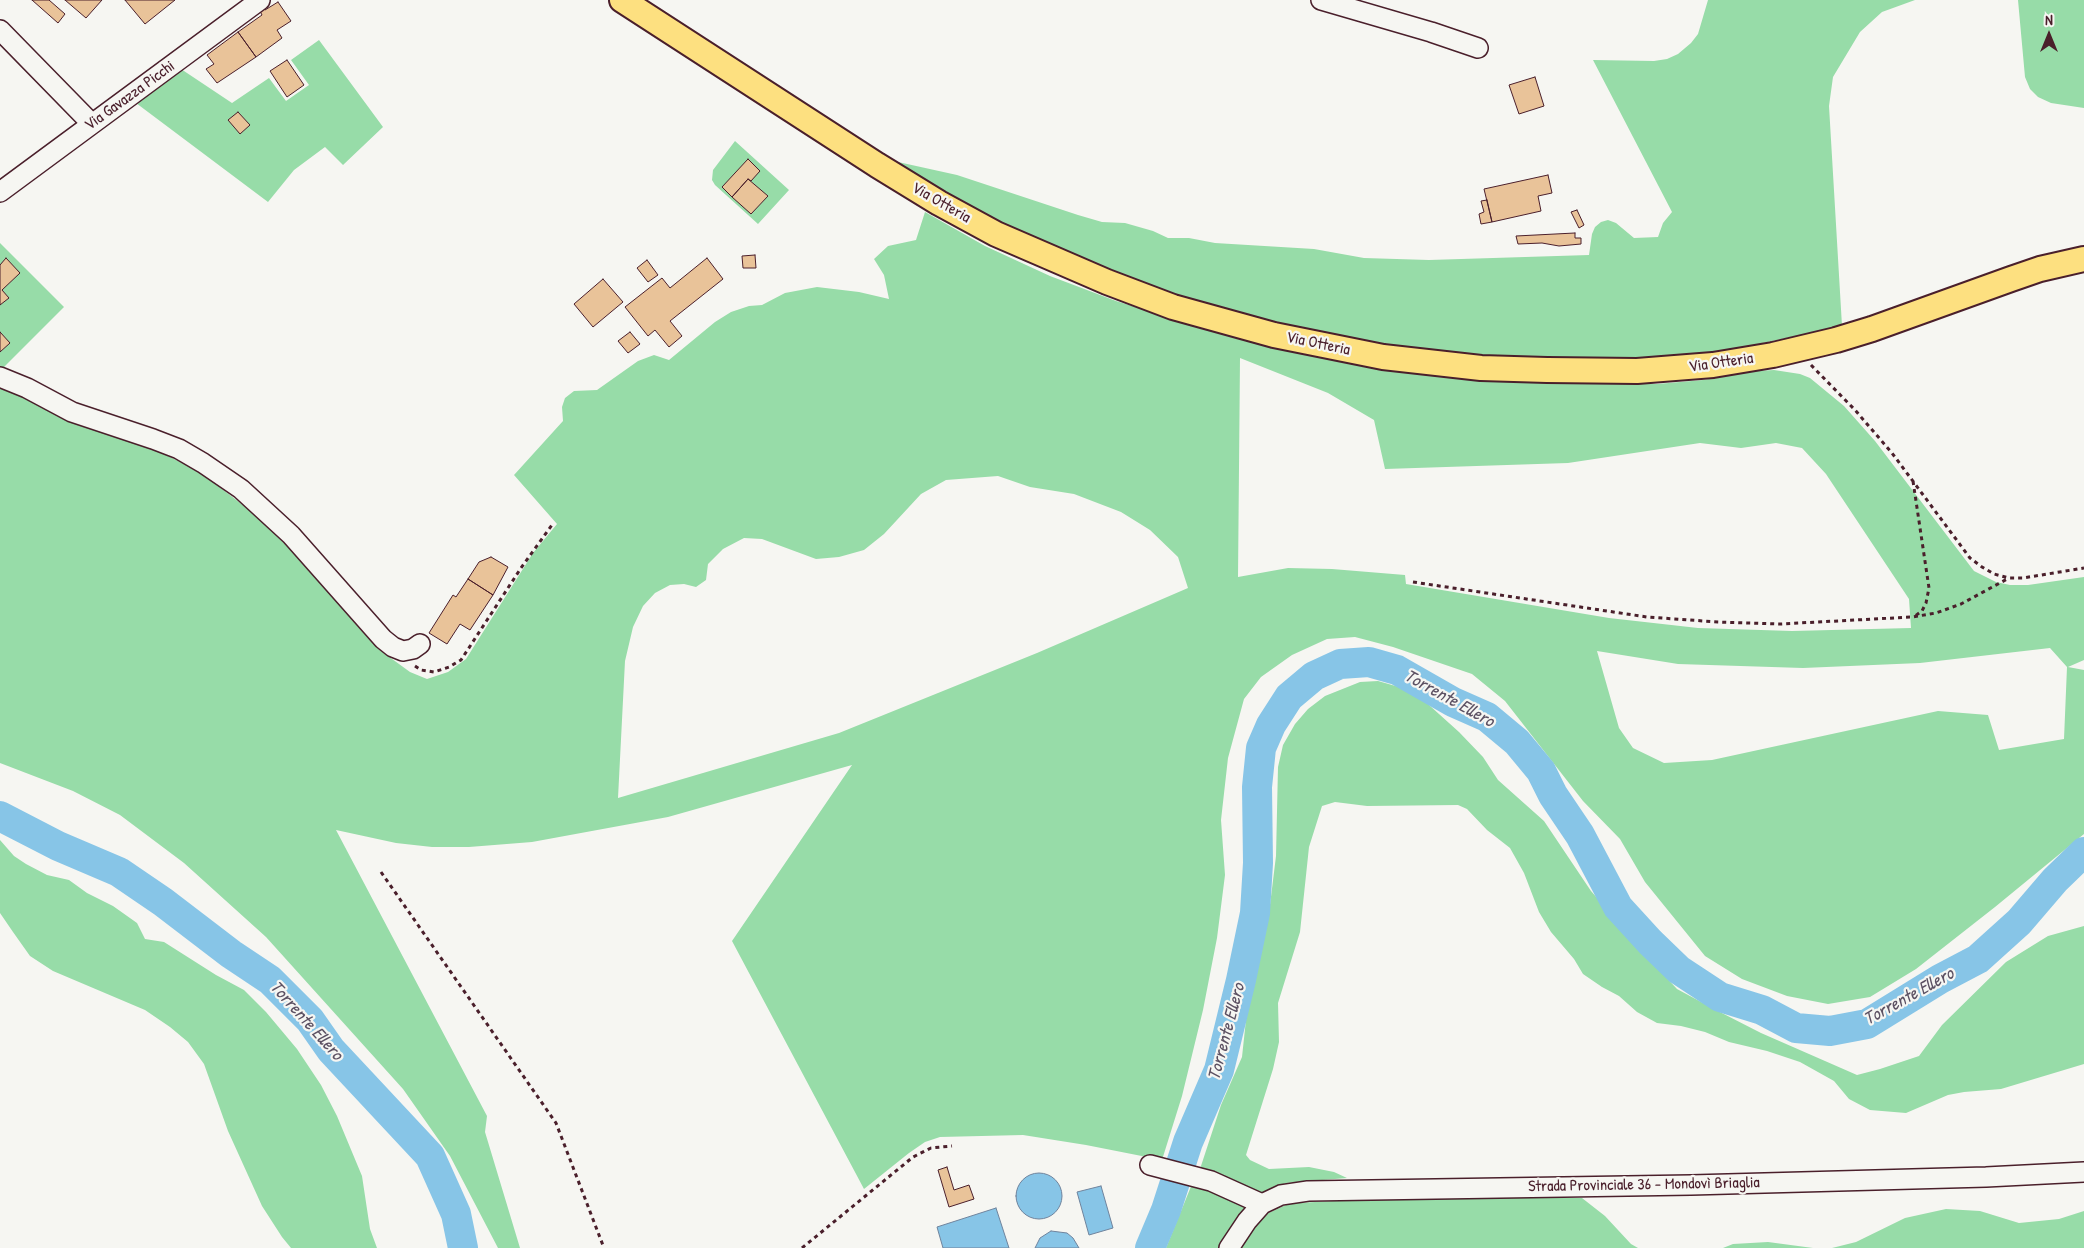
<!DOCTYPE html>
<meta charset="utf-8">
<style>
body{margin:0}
#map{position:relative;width:2084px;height:1248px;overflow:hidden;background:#f6f6f2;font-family:"Patrick Hand",sans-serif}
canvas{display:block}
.north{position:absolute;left:2024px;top:10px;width:50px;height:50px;-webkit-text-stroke:4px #f6f6f2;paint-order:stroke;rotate:0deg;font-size:14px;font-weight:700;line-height:20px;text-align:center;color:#4a1f2b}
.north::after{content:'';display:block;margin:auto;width:18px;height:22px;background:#4a1f2b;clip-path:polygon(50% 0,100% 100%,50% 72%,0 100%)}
</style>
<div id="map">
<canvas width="2084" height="1248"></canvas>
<div class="north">N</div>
</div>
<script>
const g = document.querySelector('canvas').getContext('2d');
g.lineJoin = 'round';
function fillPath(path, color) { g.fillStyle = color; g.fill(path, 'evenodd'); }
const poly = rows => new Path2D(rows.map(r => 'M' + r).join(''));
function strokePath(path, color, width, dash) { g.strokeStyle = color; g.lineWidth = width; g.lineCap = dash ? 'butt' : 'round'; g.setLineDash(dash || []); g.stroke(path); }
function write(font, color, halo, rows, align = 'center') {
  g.font = font + ' "Patrick Hand",sans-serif'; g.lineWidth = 4.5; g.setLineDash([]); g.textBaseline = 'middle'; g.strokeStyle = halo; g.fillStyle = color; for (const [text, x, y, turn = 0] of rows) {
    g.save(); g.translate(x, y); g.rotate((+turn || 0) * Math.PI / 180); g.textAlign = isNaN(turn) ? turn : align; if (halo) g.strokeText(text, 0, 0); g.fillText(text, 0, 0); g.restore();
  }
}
const green = poly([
 [1708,0,1915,0,1882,12,1860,32,1833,77,1829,106,1842,326,1726,351,1650,359,1518,358,1444,354,1376,344,1279,324,1193,301,1141,284,1037,241,991,218,889,160,957,175,1078,215,1102,222,1125,223,1153,231,1168,238,1189,238,1215,243,1314,249,1364,258,1429,260,1589,255,1592,234,1595,227,1601,222,1608,220,1616,223,1634,238,1658,237,1663,223,1672,212,1593,60,1654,61,1667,59,1678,54,1691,43,1698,34],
 [2018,0,2084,0,2084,108,2051,103,2038,97,2030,89,2025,77],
 [319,40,383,127,343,165,325,147,294,170,268,202,136,103,181,69,232,103,269,78,286,101,309,85,291,60],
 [735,141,789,190,758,224,715,185,712,180,713,170],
 [925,212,985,246,1050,276,1116,301,1239,339,1340,362,1434,376,1555,382,1657,384,1703,380,1757,371,1774,370,1800,374,1810,378,1844,406,1875,441,1974,571,1996,582,2010,585,2028,585,2084,577,2084,660,2068,667,2084,670,2084,834,1995,907,1916,969,1870,997,1828,1004,1787,996,1742,979,1705,956,1645,882,1620,839,1583,801,1505,701,1472,674,1393,647,1355,637,1327,639,1292,655,1261,677,1244,699,1228,758,1221,820,1225,875,1217,938,1203,1010,1182,1096,1162,1160,1086,1145,1023,1135,940,1137,925,1142,909,1153,864,1189,732,941,852,765,668,817,532,842,469,847,432,847,396,843,336,830,487,1116,485,1132,520,1248,498,1248,450,1156,403,1089,266,937,184,863,120,815,73,791,0,763,0,385,78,425,158,451,200,472,248,509,276,535,305,564,361,630,388,656,410,672,427,679,448,672,466,659,533,553,557,524,514,475,563,421,562,407,565,398,574,391,597,390,638,361,654,355,669,360,715,322,731,312,749,306,762,305,785,293,817,287,859,292,889,299,884,275,874,259,888,246,916,240],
 [1240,358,1328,393,1374,420,1385,469,1568,463,1700,443,1741,448,1776,443,1802,448,1826,474,1909,599,1911,628,1792,631,1698,628,1609,618,1406,584,1405,575,1332,569,1288,568,1238,577],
 [998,476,1030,487,1074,494,1121,512,1150,530,1178,557,1188,588,1037,653,839,733,618,798,625,661,633,627,643,606,655,593,670,585,684,584,696,587,706,580,708,564,723,549,744,538,762,539,816,559,839,557,864,550,884,534,921,494,946,480],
 [2050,648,2067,667,2064,739,1999,750,1988,715,1938,711,1712,760,1664,763,1633,748,1619,728,1597,651,1678,664,1803,668,1920,663],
 [0,243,64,307,0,371],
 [1378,681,1399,687,1419,696,1459,732,1483,757,1498,780,1544,821,1591,891,1663,974,1677,989,1716,1010,1761,1033,1857,1075,1880,1069,1919,1056,1942,1025,2006,962,2048,936,2084,926,2084,1064,2001,1089,1964,1092,1948,1095,1906,1113,1870,1110,1849,1099,1834,1081,1800,1062,1767,1051,1729,1042,1705,1032,1681,1026,1657,1023,1637,1012,1619,996,1602,987,1583,974,1574,959,1551,932,1539,912,1524,873,1510,848,1487,830,1467,809,1458,805,1367,806,1335,802,1322,806,1309,847,1300,932,1278,1003,1279,1042,1273,1069,1246,1155,1250,1160,1269,1169,1309,1167,1334,1172,1347,1178,1286,1183,1259,1194,1200,1169,1221,1105,1242,1057,1248,1001,1269,913,1276,856,1278,767,1283,745,1295,724,1308,709,1325,696,1360,682],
 [0,840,14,856,26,864,47,875,69,880,87,893,113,906,137,923,145,939,164,942,216,975,244,990,266,1012,297,1049,321,1085,337,1116,362,1176,370,1229,377,1248,291,1248,282,1237,262,1206,228,1131,204,1064,188,1042,170,1027,145,1010,53,971,30,956,13,932,0,913],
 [1192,1184,1213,1191,1248,1206,1228,1232,1219,1248,1166,1248],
 [1436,1198,1582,1198,1605,1216,1631,1244,1638,1248,1239,1248,1245,1238,1262,1216,1286,1205,1297,1203,1369,1199],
 [1946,1209,1980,1211,2019,1223,2059,1219,2084,1211,2084,1248,1832,1248,1856,1242,1905,1218],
 [1768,1242,1813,1248,1723,1248,1733,1244]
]);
const water = poly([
 '1016 1196a23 23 0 1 1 46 0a23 23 0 1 1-46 0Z',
 [1101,1186,1113,1228,1089,1235,1077,1192,1101,1186],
 [996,1208,1009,1248,943,1248,937,1227,996,1208],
 [1051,1231,1067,1233,1073,1238,1079,1248,1035,1248,1040,1238,1051,1231]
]);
const river = poly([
 [0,816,58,846,119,872,163,902,231,954,270,980,310,1020,331,1050,430,1156,456,1214,463,1248],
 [1150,1248,1166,1210,1188,1142,1219,1070,1241,980,1255,913,1258,863,1257,787,1261,748,1271,725,1289,697,1314,676,1340,664,1369,662,1397,670,1453,702,1487,717,1517,742,1541,771,1553,795,1580,835,1618,907,1650,942,1679,970,1720,997,1762,1010,1796,1028,1830,1031,1867,1024,1940,979,1978,959,2019,922,2055,880,2084,852]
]);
const building = poly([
 [32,0,49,0,65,14,58,23,32,0],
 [65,0,102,0,86,18,65,0],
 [125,0,175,0,145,24,125,0],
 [278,2,291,21,277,30,282,38,256,57,238,32,262,15,260,11,264,8,265,10,278,2],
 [238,32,256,57,217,83,206,69,214,64,207,55,238,32],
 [287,60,304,85,287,97,270,71,287,60],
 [1535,77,1544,106,1519,114,1509,85,1535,77],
 [238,112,250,125,240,134,228,120,238,112],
 [748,159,760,171,751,181,748,179,732,197,722,187,748,159],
 [1548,175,1552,193,1538,196,1541,211,1492,222,1484,189,1548,175],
 [748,179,768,196,751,214,732,197,748,179],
 [1487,200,1492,222,1481,224,1479,214,1484,212,1481,201,1487,200],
 [1577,210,1584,225,1579,228,1571,212,1577,210],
 [1575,233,1575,238,1581,238,1581,244,1559,246,1542,243,1518,244,1516,236,1575,233],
 [755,255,756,268,743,268,742,256,755,255],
 [6,258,20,273,2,290,9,298,0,305,0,265,6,258],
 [707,258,723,279,670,321,682,336,669,347,655,330,648,336,625,307,662,278,670,288,707,258],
 [647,260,658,275,648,282,637,268,647,260],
 [603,279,623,302,593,327,574,304,603,279],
 [0,332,10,343,0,352,0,332],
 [630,332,640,344,628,353,618,341,630,332],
 [491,557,508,567,493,595,468,579,479,562,491,557],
 [468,579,493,595,470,630,460,624,447,644,429,633,453,595,456,597,468,579],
 [947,1167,954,1190,969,1185,974,1199,949,1207,938,1170,947,1167]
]);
const path = poly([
 [1811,365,1855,410,1892,453,1970,558,1982,567,1994,574,2009,578,2023,578,2084,568],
 [1913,481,1929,588,1926,603,1922,611,1915,616],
 [1413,582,1647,617,1718,622,1780,624,1912,617,1936,613,1961,604,2009,578],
 [415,666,421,670,434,672,449,667,461,660,521,568,552,525],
 [381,872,556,1123,604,1248],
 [802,1248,913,1157,931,1148,952,1146]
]);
const minor = poly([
 [1321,0,1431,32,1478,48],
 [0,30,92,124],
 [0,192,260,0],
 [0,377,27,388,72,412,153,439,179,449,203,463,241,489,291,535,383,639,393,647,403,651,413,649,420,644],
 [1150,1165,1211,1181,1262,1204],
 [1229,1248,1247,1221,1262,1204,1281,1195,1308,1191,1691,1185,1986,1177,2084,1172]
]);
const major = poly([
 [622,0,877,165,939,203,996,234,1107,282,1173,307,1274,335,1383,357,1481,368,1547,370,1637,371,1713,365,1773,355,1836,340,1872,329,2011,279,2040,269,2084,259]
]);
const streetNames = [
 ["Via Gavazza Picchi",130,96,-36],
 ["Via Otteria",941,203,30],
 ["Via Otteria",1318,344,12],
 ["Via Otteria",1721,363,-8],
 ["Strada Provinciale 36 - Mondovì Briaglia",1644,1185,-1]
];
const waterNames = [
 ["Torrente Ellero",1449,699,29],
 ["Torrente Ellero",1909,997,-29],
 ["Torrente Ellero",306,1021,48],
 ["Torrente Ellero",1227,1032,-75]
];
fillPath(green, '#97dca8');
fillPath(water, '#87c5e7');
strokePath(water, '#6f839c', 1);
strokePath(river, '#87c5e7', 30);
fillPath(building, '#e9c399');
strokePath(building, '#4a1f2b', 1);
strokePath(minor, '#4a1f2b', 22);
strokePath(major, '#4a1f2b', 28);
strokePath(path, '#4a1f2b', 3, [4, 4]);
strokePath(minor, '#f6f6f2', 19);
strokePath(major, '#fde080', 24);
write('16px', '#4a1f2b', '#f6f6f2', streetNames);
write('italic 18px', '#5c5163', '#f6f6f2', waterNames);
</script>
